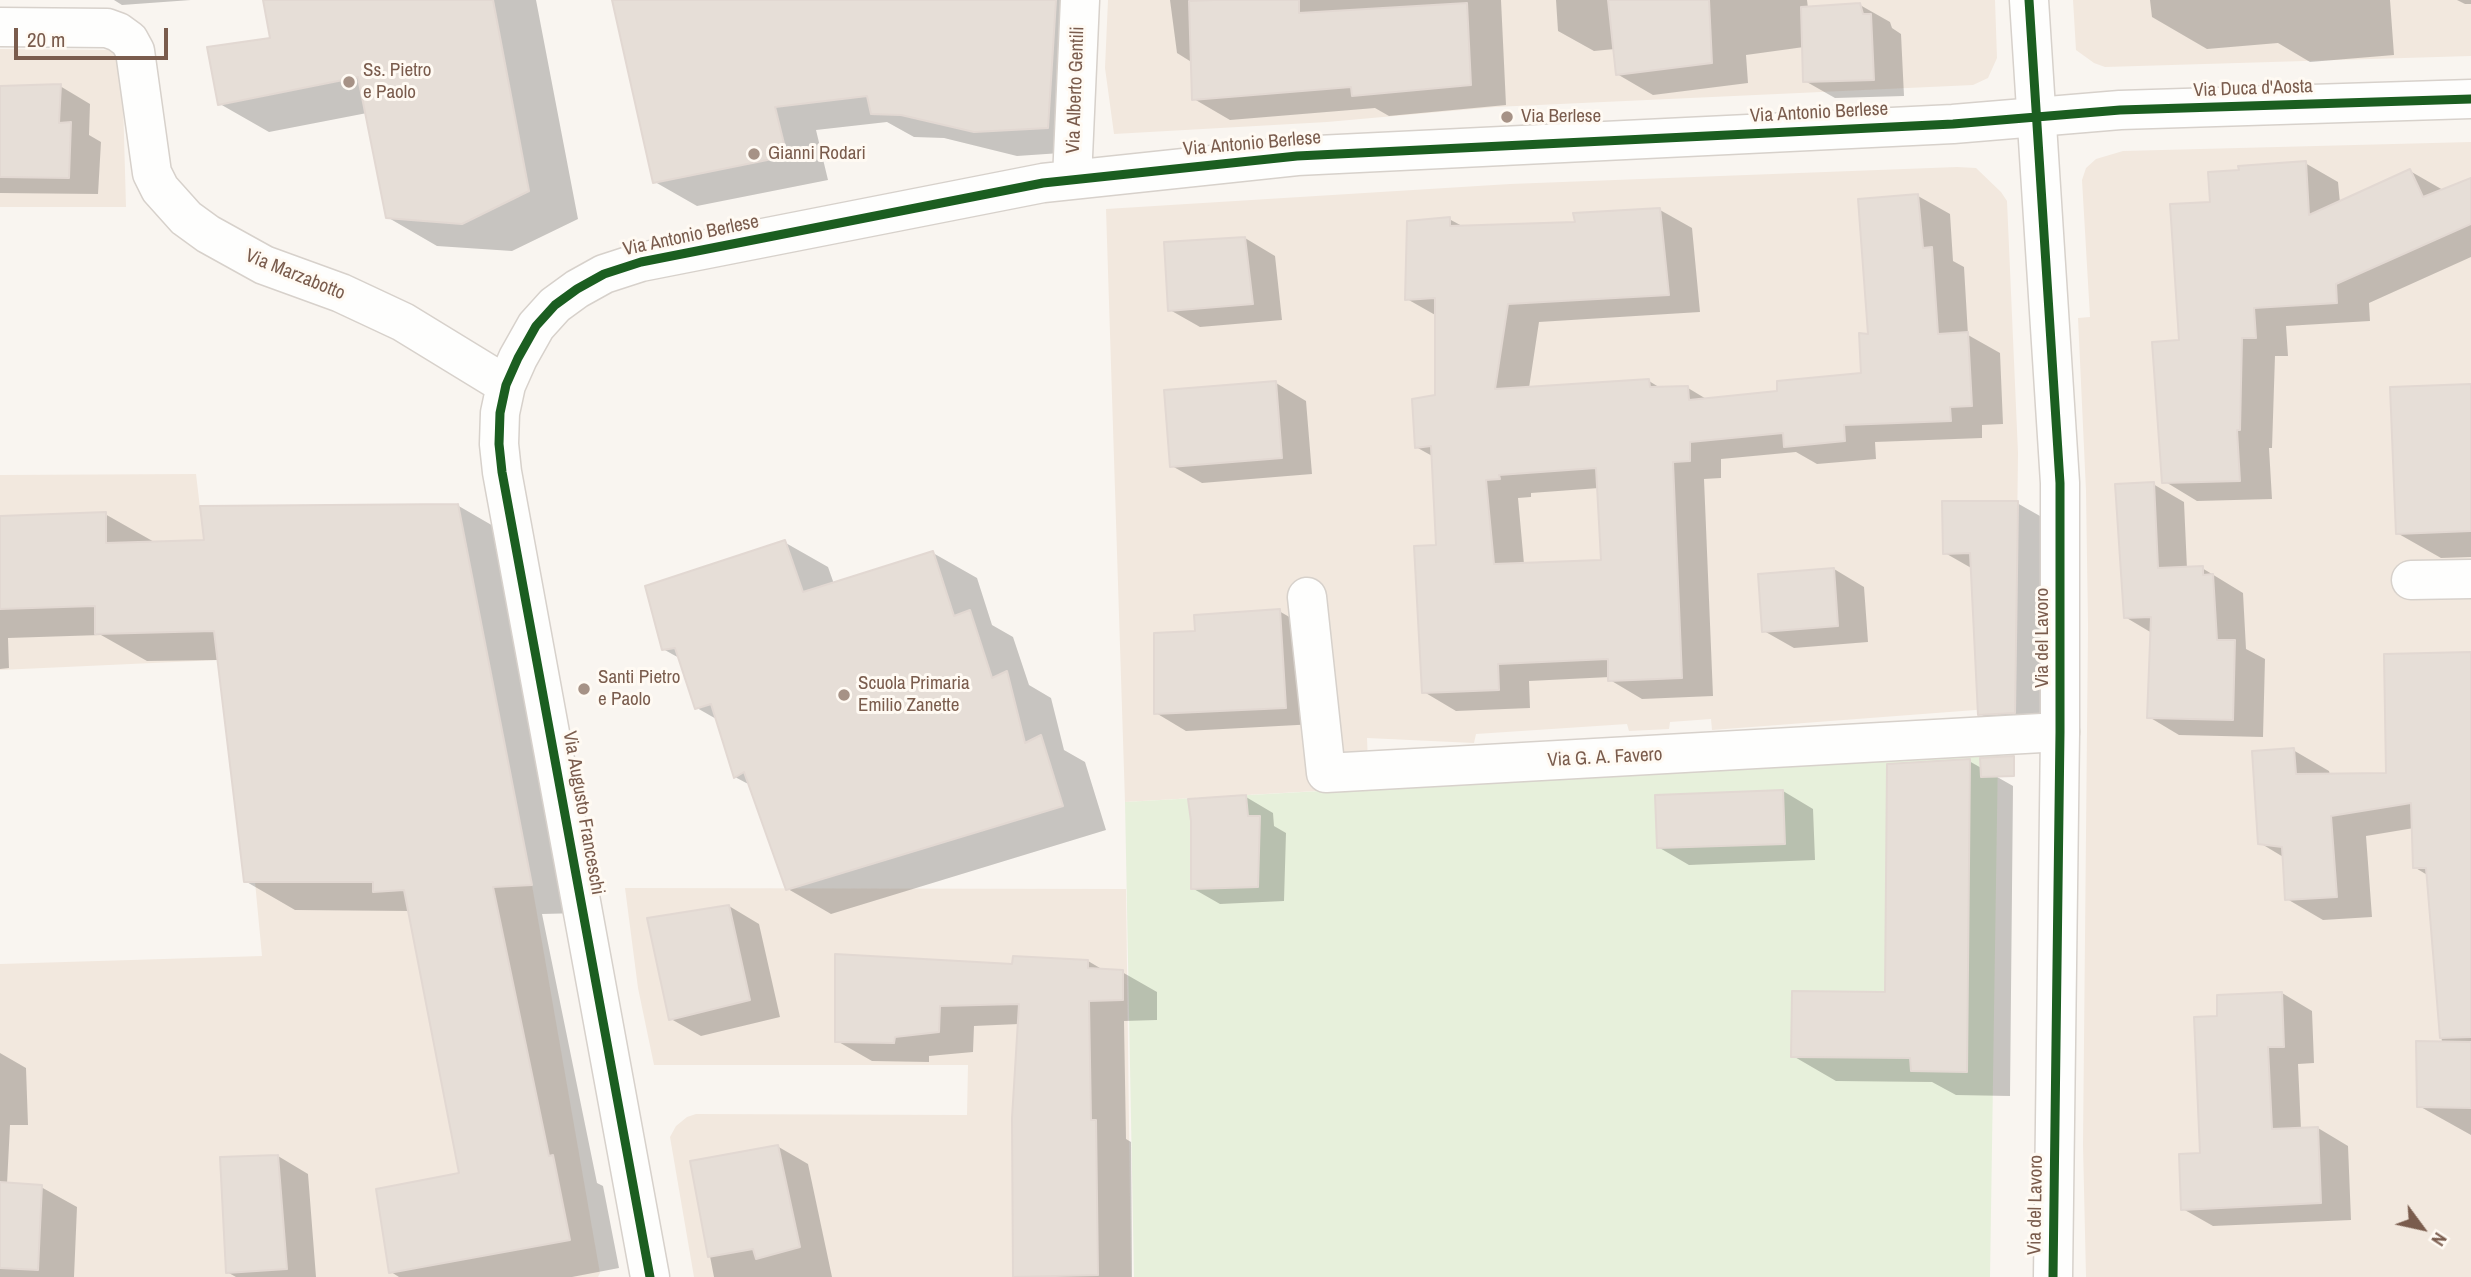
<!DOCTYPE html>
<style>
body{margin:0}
#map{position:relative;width:2471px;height:1277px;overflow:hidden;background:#f9f5f0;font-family:"Archivo Narrow",sans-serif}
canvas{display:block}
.north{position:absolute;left:2387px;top:1193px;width:70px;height:70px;-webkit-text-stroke:5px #fffaf3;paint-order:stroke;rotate:123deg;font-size:19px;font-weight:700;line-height:28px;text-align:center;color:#7a5c4d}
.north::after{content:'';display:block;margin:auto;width:24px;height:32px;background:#7a5c4d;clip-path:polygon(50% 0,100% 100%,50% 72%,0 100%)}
.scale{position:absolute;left:14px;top:28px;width:154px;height:32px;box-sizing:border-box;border:4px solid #7a5c4d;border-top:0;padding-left:9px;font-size:21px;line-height:24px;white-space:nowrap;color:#7a5c4d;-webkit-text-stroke:5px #fffaf3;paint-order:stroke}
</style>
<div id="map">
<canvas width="2471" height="1277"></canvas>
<div class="north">N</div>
<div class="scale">20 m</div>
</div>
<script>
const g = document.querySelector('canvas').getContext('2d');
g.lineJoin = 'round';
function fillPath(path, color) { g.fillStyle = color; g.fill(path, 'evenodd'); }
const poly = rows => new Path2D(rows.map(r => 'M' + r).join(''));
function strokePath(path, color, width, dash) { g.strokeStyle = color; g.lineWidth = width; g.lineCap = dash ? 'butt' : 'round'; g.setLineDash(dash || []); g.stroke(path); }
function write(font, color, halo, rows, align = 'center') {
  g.font = font + ' "Archivo Narrow",sans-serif'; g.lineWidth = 6; g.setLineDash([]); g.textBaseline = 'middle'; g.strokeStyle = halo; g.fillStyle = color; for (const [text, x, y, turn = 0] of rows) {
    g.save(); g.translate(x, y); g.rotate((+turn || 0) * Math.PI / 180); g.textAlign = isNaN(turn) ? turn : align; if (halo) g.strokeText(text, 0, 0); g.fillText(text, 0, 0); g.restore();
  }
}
const residential = poly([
 [1108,0,1995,0,1997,58,1988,78,1973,85,1495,107,1327,122,1114,134,1105,68],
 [2073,0,2471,0,2471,56,2105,67,2094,63,2076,50],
 [0,49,111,50,117,55,122,65,126,207,0,207],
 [2471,142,2471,1277,2086,1277,2083,1145,2088,626,2086,491,2078,318,2090,317,2082,180,2086,168,2096,159,2123,151],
 [1957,167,1976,168,2001,192,2007,201,2018,453,2015,707,1712,730,1711,719,1670,722,1669,729,1629,731,1627,724,1476,734,1474,743,1367,738,1369,788,1125,802,1106,209,1510,184],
 [196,474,218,660,0,670,0,475],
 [255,882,373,882,373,892,532,885,600,1273,598,1277,0,1277,0,964,262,956],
 [625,888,1126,889,1131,1277,694,1277,670,1137,676,1126,687,1117,696,1114,967,1115,968,1065,654,1065,638,988]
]);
const green = poly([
 [1998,753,1990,1277,1134,1277,1125,802]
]);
const shadow = poly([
 [114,0,191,0,122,5],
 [265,0,536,0,578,219,512,251,437,246,387,217,367,113,269,132,220,104,273,39],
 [615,0,1099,0,1090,151,1017,156,944,138,914,137,887,122,816,130,828,180,697,206,655,182],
 [1170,0,1501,0,1506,105,1389,116,1375,108,1230,120,1194,99,1193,63,1177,53],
 [1556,0,1807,0,1808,8,1860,5,1890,22,1892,28,1901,34,1904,96,1835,98,1805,81,1804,47,1746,55,1748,83,1653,95,1617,74,1615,49,1594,51,1558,31],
 [2150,0,2390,0,2394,55,2310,62,2278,43,2207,49,2152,17],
 [2457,0,2471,0,2471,4,2465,4],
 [60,86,90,104,89,135,101,142,98,194,0,193,0,87],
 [2305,163,2338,182,2340,203,2410,171,2443,190,2471,180,2471,257,2369,303,2370,321,2286,326,2288,356,2275,356,2272,448,2269,448,2272,499,2197,501,2164,481,2181,341,2212,203],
 [1918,196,1950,214,1953,261,1964,267,1968,335,2000,353,2003,424,1982,425,1982,438,1875,442,1876,459,1817,464,1796,452,1721,459,1721,478,1704,479,1713,696,1642,699,1610,680,1610,677,1529,681,1530,708,1456,711,1424,692,1438,546,1434,457,1416,447,1437,397,1437,316,1407,299,1449,219,1464,227,1577,224,1660,210,1692,228,1700,312,1539,322,1529,388,1649,381,1662,389,1688,388,1708,400,1779,393,1863,374,1870,335],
 [1599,488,1603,561,1524,564,1518,498,1531,497,1531,493],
 [1245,238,1275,256,1282,320,1200,327,1170,310],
 [1276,383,1306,401,1312,474,1202,483,1172,466],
 [2471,388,2471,557,2441,558,2397,533],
 [2153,484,2184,502,2187,569,2202,568,2243,593,2246,649,2265,659,2263,737,2179,735,2149,717,2152,633,2125,617],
 [2017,503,2047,520,2045,729,2010,731,1980,714,1973,569,1945,553],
 [457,505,507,534,581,913,542,914,597,1183,603,1186,619,1268,572,1277,399,1277,391,1272,461,1175,410,911,295,910,245,881,219,660,147,661,101,635,8,638,9,668,0,669,0,517,105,514,156,543,206,542],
 [784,542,828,567,834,584,933,553,977,578,992,625,1013,637,1029,685,1051,698,1064,750,1085,762,1106,830,831,914,788,889,750,785,735,777,718,720,697,708,681,659,663,649],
 [1834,569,1864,587,1868,642,1794,648,1764,631],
 [1279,611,1310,629,1316,724,1186,731,1156,713,1197,633],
 [2471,653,2471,1135,2419,1106,2442,1043,2429,876,2414,867,2414,828,2366,836,2372,917,2323,920,2287,899,2285,858,2260,843,2293,750,2329,771,2330,775,2388,775],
 [1969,761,2013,786,2010,1096,1956,1095,1932,1082,1836,1081,1793,1056,1887,994],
 [1783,791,1813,809,1815,860,1689,865,1658,847],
 [1246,797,1273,813,1274,826,1286,833,1284,901,1220,904,1192,888],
 [729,906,759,924,780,1017,701,1036,671,1019],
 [1088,961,1105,971,1122,972,1157,992,1157,1020,1124,1021,1126,1139,1131,1142,1132,1277,1014,1277,1014,1118,1019,1024,974,1026,973,1052,929,1056,929,1062,872,1061,837,1041,1014,966],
 [2282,993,2312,1011,2314,1063,2298,1064,2301,1129,2318,1128,2348,1146,2351,1220,2213,1226,2183,1209,2202,1154,2219,1018],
 [0,1053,26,1068,28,1125,10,1125,7,1184,41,1187,77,1207,74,1277,0,1277],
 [777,1146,808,1164,832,1277,714,1277,692,1163],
 [278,1156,308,1174,316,1277,236,1277,227,1272]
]);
const building = poly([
 [263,0,493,0,529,191,462,224,386,218,358,77,218,105,207,47,270,38,263,0],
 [612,0,1056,0,1048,128,974,132,901,115,871,114,867,96,775,107,787,156,653,183,612,0],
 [1214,0,1299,0,1299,13,1467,3,1471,85,1352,96,1351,87,1192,100,1189,1,1214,0],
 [1608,0,1709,0,1712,63,1616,75,1608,0],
 [1860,3,1863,14,1871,14,1874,80,1803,82,1801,7,1860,3],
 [61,84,59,123,71,122,69,178,0,177,0,86,61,84],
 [2306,161,2309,215,2410,169,2423,197,2471,178,2471,224,2336,284,2337,303,2254,308,2256,338,2242,338,2240,430,2237,430,2240,481,2162,483,2152,342,2179,340,2170,204,2210,202,2208,172,2239,170,2238,166,2306,161],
 [1918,194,1923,248,1932,247,1938,334,1968,332,1972,406,1950,407,1951,421,1844,425,1845,441,1784,447,1783,433,1690,442,1690,461,1673,462,1682,678,1608,681,1608,659,1498,664,1499,690,1422,693,1414,546,1436,545,1431,446,1415,448,1412,399,1435,395,1435,298,1405,300,1407,221,1450,217,1450,226,1575,222,1573,213,1660,208,1669,295,1508,304,1495,389,1649,379,1650,387,1688,386,1689,400,1777,391,1777,381,1861,373,1859,333,1868,334,1858,199,1918,194],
 [1596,468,1601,560,1494,564,1486,480,1500,479,1499,475,1596,468],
 [1245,237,1253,304,1168,311,1164,242,1245,237],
 [1276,381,1282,458,1170,467,1164,390,1276,381],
 [2471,384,2471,531,2396,534,2390,387,2471,384],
 [2154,482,2158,568,2203,566,2203,575,2213,574,2217,640,2235,640,2233,720,2147,718,2151,617,2124,618,2115,484,2154,482],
 [1942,501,2018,501,2015,713,1978,715,1970,553,1943,554,1942,501],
 [458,504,532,885,493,887,549,1156,553,1155,570,1240,389,1273,376,1189,459,1173,404,890,373,892,373,882,244,882,214,631,95,634,95,606,0,609,0,516,106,512,106,543,204,540,200,506,458,504],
 [785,540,803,592,933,551,954,616,970,610,992,678,1007,671,1025,743,1041,735,1063,806,786,890,744,772,734,778,711,704,695,709,675,648,662,650,645,586,785,540],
 [1834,568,1838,626,1762,632,1758,574,1834,568],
 [1280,609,1286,708,1154,714,1154,633,1195,631,1194,615,1280,609],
 [2471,652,2471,1037,2440,1038,2426,868,2413,868,2411,803,2331,816,2337,897,2285,900,2282,847,2258,844,2252,751,2294,748,2296,774,2386,773,2384,654,2471,652],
 [2014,756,2014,776,1981,777,1980,758,2014,756],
 [1970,759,1967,1072,1911,1071,1910,1058,1791,1057,1792,991,1885,992,1887,764,1970,759],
 [1783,790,1785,844,1657,848,1655,795,1783,790],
 [1246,795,1248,816,1260,816,1258,887,1191,889,1191,821,1188,799,1246,795],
 [729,905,750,1000,669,1020,647,918,729,905],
 [835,954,1012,964,1013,956,1088,960,1088,968,1123,970,1123,1000,1089,1001,1091,1120,1096,1120,1098,1275,1013,1277,1012,1118,1019,1004,940,1006,939,1032,895,1037,894,1043,835,1042,835,954],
 [2282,992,2284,1047,2268,1047,2272,1129,2318,1127,2321,1203,2181,1210,2179,1154,2200,1153,2194,1017,2217,1016,2217,995,2282,992],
 [2416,1041,2471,1042,2471,1108,2417,1107,2416,1041],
 [778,1145,800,1247,756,1259,753,1249,708,1257,690,1161,778,1145],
 [278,1155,287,1269,226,1273,220,1157,278,1155],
 [0,1182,42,1185,38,1270,0,1268,0,1182]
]);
const minor = poly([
 [0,27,107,28,118,32,129,40,135,51,152,173,160,189,186,218,208,234,264,265,341,293,403,322,506,385],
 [1072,179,1080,0],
 [2411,580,2471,579],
 [1307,597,1326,773,2060,732],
 [650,1277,502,472,499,444,500,413,506,385,518,358,536,326,555,305,577,289,604,274,641,262,1043,183,1297,156,1953,124,2120,110,2471,99]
]);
const tertiary = poly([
 [2029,0,2060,483,2060,732,2053,1277]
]);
const cycleway = poly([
 [2029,0,2060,483,2060,732,2053,1277],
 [650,1277,502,472,499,444,500,413,506,385,518,358,536,326,555,305,577,289,604,274,641,262,1043,183,1297,156,1953,124,2120,110,2471,99]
]);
const markers = [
 [349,82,7,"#a69286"],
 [1507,117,7,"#a69286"],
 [754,154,7,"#a69286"],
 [584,689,7,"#a69286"],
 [844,695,7,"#a69286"]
];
const poiNames = [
 ["Ss. Pietro",363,71],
 ["e Paolo",363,93],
 ["Via Berlese",1521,117],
 ["Gianni Rodari",768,154],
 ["Santi Pietro",598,678],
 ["e Paolo",598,700],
 ["Scuola Primaria",858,684],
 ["Emilio Zanette",858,706]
];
const streetNames = [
 ["Via Duca d'Aosta",2253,89,-2],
 ["Via Alberto Gentili",1076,90,-88],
 ["Via Antonio Berlese",1819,113,-3],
 ["Via Antonio Berlese",1252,144,-5],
 ["Via Antonio Berlese",691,236,-12],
 ["Via Marzabotto",295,275,22],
 ["Via del Lavoro",2043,638,-90],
 ["Via G. A. Favero",1605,758,-3],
 ["Via Augusto Franceschi",583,813,80],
 ["Via del Lavoro",2036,1205,-89]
];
fillPath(residential, '#f2e8de');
fillPath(green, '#e7f0db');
fillPath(shadow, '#0003');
fillPath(building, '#e6ded7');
strokePath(building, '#e2d8d2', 2);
strokePath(minor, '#d7d1cb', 41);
strokePath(tertiary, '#d7d1cb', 41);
strokePath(minor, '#fefefd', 38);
strokePath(tertiary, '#fefefd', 38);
strokePath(cycleway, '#1b5e20', 9);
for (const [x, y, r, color] of markers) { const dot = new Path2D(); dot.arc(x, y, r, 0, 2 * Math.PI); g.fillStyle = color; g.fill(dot); strokePath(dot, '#fffaf3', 2.5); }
write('19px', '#7a5c4d', '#fffaf3', poiNames, 'left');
write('19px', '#7a5c4d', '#fffaf3', streetNames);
</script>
